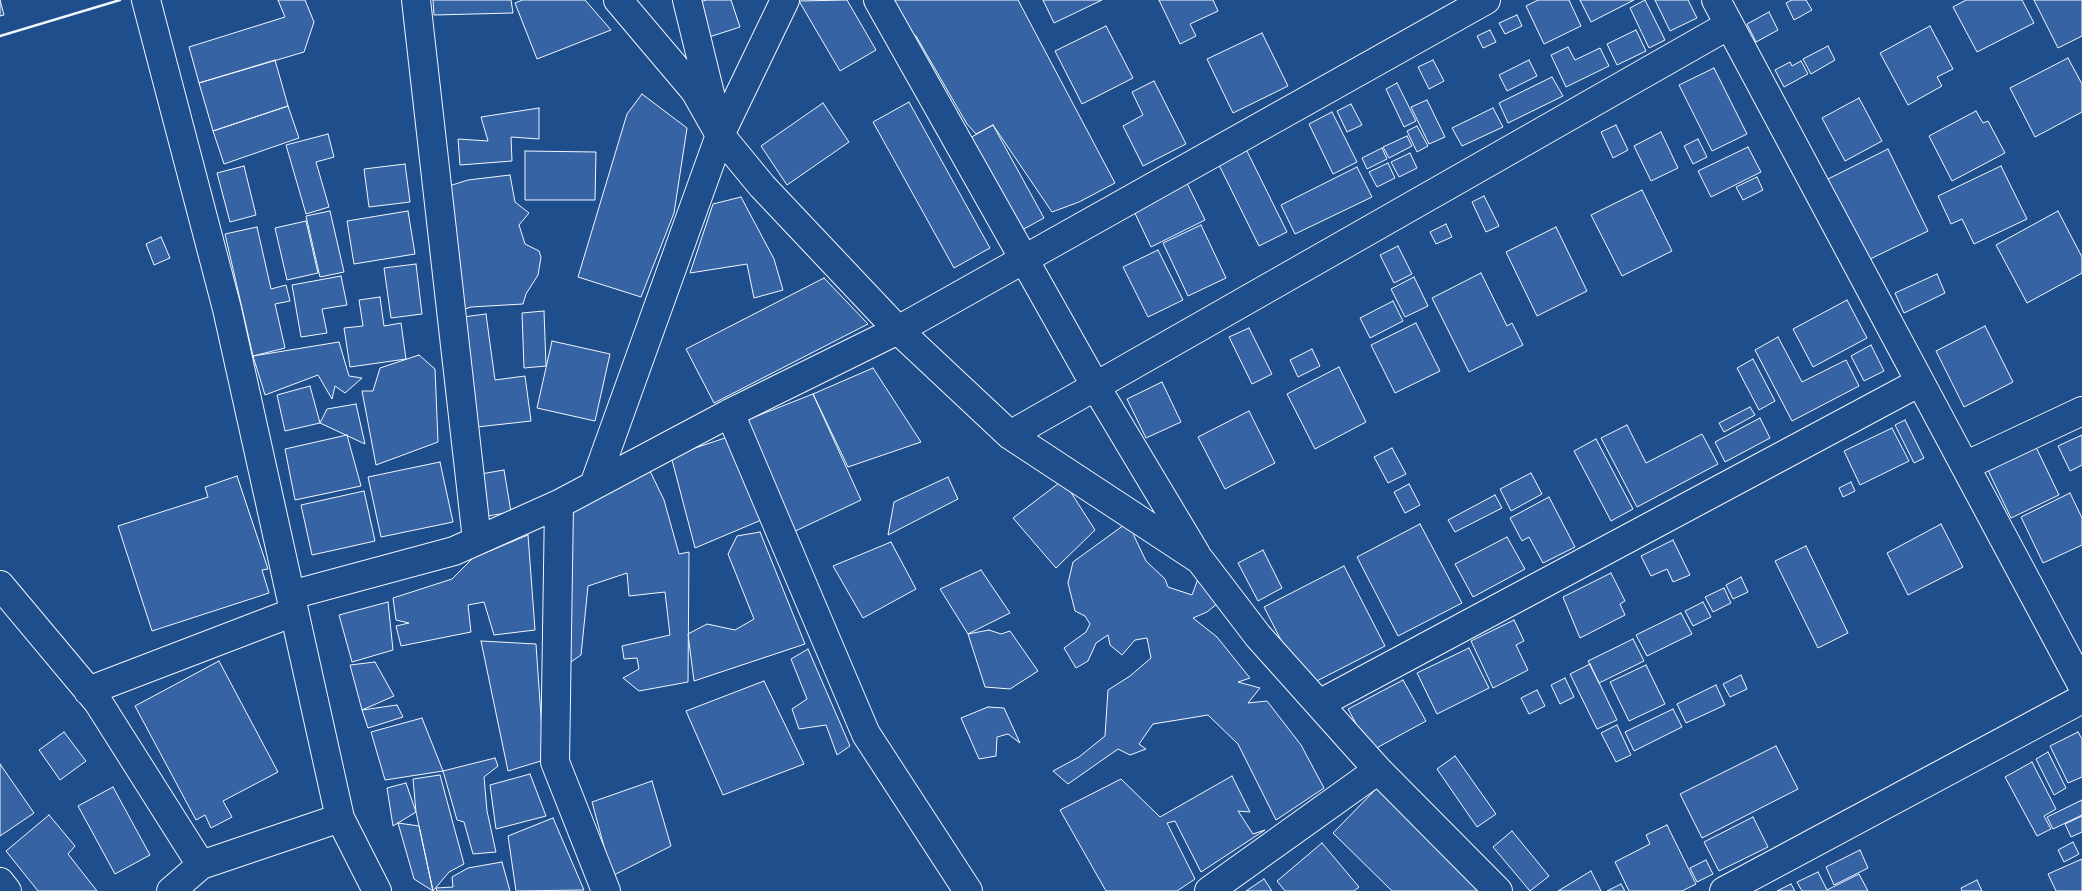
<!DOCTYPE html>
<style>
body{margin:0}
canvas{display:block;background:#1f4e8c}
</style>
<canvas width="2082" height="891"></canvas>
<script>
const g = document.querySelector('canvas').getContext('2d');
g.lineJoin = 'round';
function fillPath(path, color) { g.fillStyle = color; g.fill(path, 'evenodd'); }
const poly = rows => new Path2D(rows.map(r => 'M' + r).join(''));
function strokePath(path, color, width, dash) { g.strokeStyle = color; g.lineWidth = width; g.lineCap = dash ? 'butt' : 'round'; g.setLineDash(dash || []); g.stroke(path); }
const building = poly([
 [0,0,4,15,0,16,0,0],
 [278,0,305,0,314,22,304,52,199,83,189,47,285,17,278,0],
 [433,0,511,0,513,13,434,15,433,0],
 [522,0,585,0,611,30,537,59,515,3,522,0],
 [706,0,731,0,740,27,706,38,695,4,706,0],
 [847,0,876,50,840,71,799,1,847,0],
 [887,0,1018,0,1115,183,1079,202,1052,212,993,125,976,134,967,124,916,36,907,33,887,0],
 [1043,0,1102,0,1054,23,1043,0],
 [1159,0,1213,0,1218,11,1190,24,1196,36,1180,44,1159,0],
 [1538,0,1569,0,1581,26,1544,44,1526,6,1538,0],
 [1580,0,1634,0,1591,22,1580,0],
 [1645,0,1665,40,1649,48,1630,8,1645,0],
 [1655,0,1688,0,1697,18,1670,31,1655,0],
 [1792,0,1806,0,1812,10,1794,20,1786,3,1792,0],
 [1966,0,2022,0,2034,23,1977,52,1953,7,1966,0],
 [2034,0,2082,0,2082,36,2058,48,2034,0],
 [1769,12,1778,30,1756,42,1747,24,1769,12],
 [1517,15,1522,26,1505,34,1499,23,1517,15],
 [1106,26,1133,78,1082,104,1055,51,1106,26],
 [1930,26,1953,69,1937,77,1942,86,1908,105,1880,53,1930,26],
 [1490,30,1496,42,1483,48,1477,36,1490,30],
 [1636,30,1646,51,1617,65,1607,44,1636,30],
 [1262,33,1288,86,1233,113,1207,59,1262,33],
 [1828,46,1835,60,1811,74,1803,59,1828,46],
 [1568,47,1575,60,1600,48,1609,66,1566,87,1551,55,1568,47],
 [2068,58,2082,84,2082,112,2035,137,2010,88,2068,58],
 [275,60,288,106,213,131,199,83,275,60],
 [1433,60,1444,81,1429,89,1418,67,1433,60],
 [1529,60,1537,76,1507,91,1499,75,1529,60],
 [1801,61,1808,74,1784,87,1775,70,1790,62,1792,66,1801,61],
 [1714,68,1747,134,1712,151,1679,85,1714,68],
 [1552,77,1563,96,1508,123,1499,103,1552,77],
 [1154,81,1186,144,1143,166,1123,126,1143,115,1132,92,1154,81],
 [1397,83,1416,121,1404,127,1386,89,1397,83],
 [642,94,687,128,674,213,641,297,578,277,627,114,642,94],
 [1859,98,1882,141,1845,161,1822,118,1859,98],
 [1427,100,1445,137,1429,144,1411,107,1427,100],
 [909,102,990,248,954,268,873,122,909,102],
 [823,103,849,142,787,185,761,146,823,103],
 [1351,104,1362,125,1347,132,1337,111,1351,104],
 [288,106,299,138,224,164,213,131,288,106],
 [539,108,539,139,511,137,512,161,460,165,458,139,488,141,481,117,539,108],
 [1493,108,1503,127,1462,146,1452,128,1493,108],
 [1976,111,1983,123,1988,121,2005,153,1952,181,1929,136,1976,111],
 [1332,112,1357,162,1333,174,1309,124,1332,112],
 [993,125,1044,218,1020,231,970,138,993,125],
 [1616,125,1628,150,1613,158,1601,132,1616,125],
 [1417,126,1428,146,1417,152,1407,131,1417,126],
 [1661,132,1678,168,1651,181,1634,146,1661,132],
 [328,134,334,157,316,162,329,207,306,214,286,145,328,134],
 [1407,136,1412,146,1389,158,1383,147,1407,136],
 [1698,139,1707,157,1693,164,1684,146,1698,139],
 [1748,147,1761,172,1711,197,1698,171,1748,147],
 [1382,148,1387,159,1367,169,1362,158,1382,148],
 [1246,149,1287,232,1259,246,1218,163,1246,149],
 [1888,149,1928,231,1866,261,1826,180,1888,149],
 [525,151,596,152,595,200,525,200,525,151],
 [1410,153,1417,168,1399,177,1391,162,1410,153],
 [1388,163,1395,178,1377,187,1369,172,1388,163],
 [405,164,410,202,369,207,364,169,405,164],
 [244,166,256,215,230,222,217,173,244,166],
 [2001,166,2027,219,1974,244,1962,219,1951,224,1938,196,2001,166],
 [1357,167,1372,197,1295,234,1281,205,1357,167],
 [510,175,515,202,529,213,519,225,525,244,539,251,541,257,538,275,526,294,523,304,471,307,456,312,449,186,468,180,510,175],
 [1757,177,1763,190,1743,200,1736,187,1757,177],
 [1186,181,1205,220,1151,247,1132,207,1186,181],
 [1642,190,1672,251,1622,276,1591,215,1642,190],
 [1484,196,1499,226,1486,232,1472,202,1484,196],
 [741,197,774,259,783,290,754,298,747,264,690,273,713,204,741,197],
 [330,211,344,272,320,277,306,216,330,211],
 [408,211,415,254,354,264,347,221,408,211],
 [2058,211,2082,257,2082,273,2027,303,1996,245,2058,211],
 [306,221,318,273,287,280,275,228,306,221],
 [1446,224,1452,237,1436,244,1430,232,1446,224],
 [1201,225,1226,278,1188,296,1163,243,1201,225],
 [257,227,271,289,286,285,290,301,275,304,285,348,253,356,225,234,257,227],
 [1556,227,1587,291,1537,316,1506,252,1556,227],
 [161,237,170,258,154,265,146,244,161,237],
 [1398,246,1412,274,1394,283,1380,255,1398,246],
 [1158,250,1183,300,1148,317,1123,267,1158,250],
 [416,264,422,314,391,318,384,268,416,264],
 [1481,273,1507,326,1512,323,1523,345,1469,372,1432,298,1481,273],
 [1937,274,1945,293,1904,313,1895,293,1937,274],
 [341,276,347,305,322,309,327,333,301,337,292,285,341,276],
 [1414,277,1428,306,1405,317,1391,289,1414,277],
 [824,278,868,324,714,403,686,349,824,278],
 [380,297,384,326,401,323,406,359,350,367,344,328,363,326,359,300,380,297],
 [1847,300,1867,338,1813,367,1793,329,1847,300],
 [1393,301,1403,321,1370,338,1360,318,1393,301],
 [544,311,546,366,524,368,522,313,544,311],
 [486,314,495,380,525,376,531,421,477,427,463,317,486,314],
 [1416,323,1440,371,1395,393,1371,345,1416,323],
 [1985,326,2013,382,1964,407,1936,351,1985,326],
 [1249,328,1272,374,1252,384,1229,337,1249,328],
 [1778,337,1802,382,1846,360,1859,386,1792,421,1755,350,1778,337],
 [552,341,610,354,595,421,537,408,552,341],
 [339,342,349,376,362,378,345,393,335,386,332,399,318,375,265,395,253,356,339,342],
 [1871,345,1884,371,1864,381,1851,356,1871,345],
 [1312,349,1320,366,1298,377,1290,360,1312,349],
 [419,355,435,369,438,442,376,465,362,391,373,391,380,368,419,355],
 [1753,359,1775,401,1759,410,1737,368,1753,359],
 [1339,367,1366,422,1315,449,1287,394,1339,367],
 [873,368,921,442,848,467,813,394,873,368],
 [1162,382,1181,422,1146,438,1127,399,1162,382],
 [310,386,320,423,285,431,277,395,310,386],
 [813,394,861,500,789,534,747,420,813,394],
 [356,404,365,444,320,423,327,409,356,404],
 [1750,407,1755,415,1724,432,1719,423,1750,407],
 [1249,411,1275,463,1225,489,1198,437,1249,411],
 [1760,418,1770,438,1725,462,1715,442,1760,418],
 [1905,420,1924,458,1914,463,1895,425,1905,420],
 [1627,425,1646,463,1702,434,1718,464,1637,507,1601,438,1627,425],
 [1892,428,1909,461,1860,485,1844,451,1892,428],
 [347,435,361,486,295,500,285,449,347,435],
 [2082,435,2082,465,2070,471,2058,446,2082,435],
 [731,436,766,518,695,548,671,456,731,436],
 [1596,439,1633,509,1611,521,1574,451,1596,439],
 [2034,443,2059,495,2011,518,1986,466,2034,443],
 [1392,448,1406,474,1388,483,1374,457,1392,448],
 [440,462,453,522,381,537,368,477,440,462],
 [649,469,664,500,679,554,689,552,688,682,639,691,623,678,639,669,637,658,624,659,622,646,670,635,665,592,629,596,627,573,588,586,581,655,562,668,566,509,649,469],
 [504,470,511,512,488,516,481,474,504,470],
 [1531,473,1542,494,1511,511,1500,489,1531,473],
 [237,476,268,569,262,570,269,593,152,631,118,526,208,497,205,487,237,476],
 [948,477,958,499,888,535,894,502,948,477],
 [1063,480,1095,530,1056,568,1013,518,1063,480],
 [1851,482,1855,491,1843,497,1839,488,1851,482],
 [1409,484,1420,505,1405,513,1394,492,1409,484],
 [364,491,375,541,312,555,301,505,364,491],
 [2070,493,2082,518,2082,545,2043,563,2021,517,2070,493],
 [1495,495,1502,508,1455,532,1448,520,1495,495],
 [1549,497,1575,547,1543,563,1529,537,1522,541,1510,518,1549,497],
 [1135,517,1134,536,1146,561,1165,579,1168,587,1192,595,1199,576,1218,603,1207,612,1193,618,1217,637,1250,678,1238,682,1260,688,1248,703,1267,701,1301,745,1324,788,1276,820,1238,744,1208,715,1153,724,1139,744,1146,749,1130,755,1118,749,1068,784,1053,771,1079,757,1105,736,1108,690,1130,676,1151,658,1147,638,1135,640,1122,655,1110,645,1108,635,1096,643,1088,661,1076,668,1064,648,1086,632,1090,624,1085,616,1075,611,1068,583,1073,562,1135,517],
 [1420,524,1462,603,1398,636,1357,557,1420,524],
 [1941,524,1963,567,1908,595,1887,553,1941,524],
 [760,532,805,644,694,681,688,634,707,624,735,630,754,619,728,554,737,536,760,532],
 [528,535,535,630,494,635,484,602,468,605,471,632,401,646,396,626,409,623,396,620,393,598,452,579,473,558,528,535],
 [1507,537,1525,569,1473,597,1455,564,1507,537],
 [1673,540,1690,575,1673,582,1667,569,1651,576,1641,556,1673,540],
 [891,542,916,589,863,618,833,566,891,542],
 [1806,546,1848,633,1818,648,1775,561,1806,546],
 [1263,550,1282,588,1258,601,1238,563,1263,550],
 [1344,566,1385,646,1305,687,1264,607,1344,566],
 [981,570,1010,613,968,634,940,589,981,570],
 [1611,573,1625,601,1620,604,1625,615,1580,638,1563,597,1611,573],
 [1741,577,1748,592,1733,599,1726,585,1741,577],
 [1724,588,1731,603,1713,612,1705,597,1724,588],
 [388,602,393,650,352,662,339,615,388,602],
 [1703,602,1711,617,1693,626,1685,611,1703,602],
 [1681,613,1692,634,1647,656,1636,635,1681,613],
 [1514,620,1524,641,1516,645,1528,670,1493,688,1471,641,1514,620],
 [989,630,1001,634,1010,631,1038,671,1010,689,985,687,968,634,989,630],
 [1633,639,1644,661,1599,683,1588,661,1633,639],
 [481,641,536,644,544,760,508,771,481,641],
 [1469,648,1489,688,1437,714,1417,673,1469,648],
 [808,649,850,746,837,755,826,725,799,729,792,709,807,699,791,659,808,649],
 [219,661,278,772,223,801,232,817,211,828,205,815,196,820,135,706,219,661],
 [375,662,394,696,362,710,350,665,375,662],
 [1590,664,1617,720,1597,729,1570,674,1590,664],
 [1646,665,1665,704,1629,721,1610,682,1646,665],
 [1741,675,1747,689,1730,697,1723,684,1741,675],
 [1565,678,1574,697,1560,704,1551,685,1565,678],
 [1403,680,1426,721,1371,751,1348,709,1403,680],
 [764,681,804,764,723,795,686,711,764,681],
 [1716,685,1725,705,1686,723,1677,704,1716,685],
 [1537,690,1545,706,1529,714,1521,698,1537,690],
 [397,705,403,717,368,728,362,710,397,705],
 [988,707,1004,708,1020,743,1008,734,997,737,996,756,979,759,961,718,988,707],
 [1673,709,1682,727,1634,751,1625,732,1673,709],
 [422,718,443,771,385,780,371,732,422,718],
 [1617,725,1631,755,1616,762,1601,733,1617,725],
 [64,732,86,761,60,780,39,750,64,732],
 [2078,732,2082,739,2082,777,2068,783,2050,746,2078,732],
 [1776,746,1798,789,1702,838,1680,794,1776,746],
 [2048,752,2066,788,2054,795,2036,759,2048,752],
 [1455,756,1496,814,1477,827,1437,769,1455,756],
 [495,758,498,766,484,777,487,811,496,852,473,854,464,822,457,820,443,771,495,758],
 [2032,762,2056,809,2044,816,2051,829,2037,836,2005,777,2032,762],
 [0,764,34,813,0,836,0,764],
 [530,774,546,816,496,829,490,785,530,774],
 [440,775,464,864,449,872,433,891,416,812,413,779,440,775],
 [1232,776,1250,812,1238,811,1253,834,1265,830,1201,872,1175,821,1167,823,1195,879,1177,891,1106,891,1060,810,1121,779,1160,817,1232,776],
 [652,781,671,846,612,876,592,802,652,781],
 [406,783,416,812,393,826,387,788,406,783],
 [113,787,150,855,115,874,78,806,113,787],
 [1377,788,1482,891,1392,891,1333,833,1377,788],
 [2082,800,2082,815,2053,829,2047,817,2082,800],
 [49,815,75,846,68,854,97,891,38,891,6,851,49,815],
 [2082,816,2082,832,2071,837,2065,824,2082,816],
 [1753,817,1768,847,1719,871,1704,842,1753,817],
 [553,818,584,890,516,891,508,836,553,818],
 [398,823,419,826,433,891,414,879,398,823],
 [1667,825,1696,884,1682,891,1629,891,1615,862,1650,844,1646,835,1667,825],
 [1512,831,1549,876,1530,891,1493,847,1512,831],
 [2073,842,2079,854,2064,862,2058,850,2073,842],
 [1322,843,1359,887,1354,891,1285,891,1277,881,1322,843],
 [1860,850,1868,868,1834,885,1826,867,1860,850],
 [2082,859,2082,891,2056,891,2048,874,2082,859],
 [1706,860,1713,874,1697,882,1690,868,1706,860],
 [502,862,510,891,437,891,436,888,453,887,452,877,468,868,502,862],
 [1591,871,1601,891,1558,891,1591,871],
 [1818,872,1827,890,1859,874,1868,891,1802,891,1797,882,1818,872],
 [1264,879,1272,891,1246,891,1264,879],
 [1977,880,1982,891,1962,891,1961,888,1977,880],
 [1621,884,1625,891,1607,891,1621,884],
 [1791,884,1795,891,1777,891,1791,884]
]);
const minor = poly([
 [146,0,227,309,340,818,377,891],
 [416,0,477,540],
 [618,0,695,91,720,135,762,186,898,330,1010,435,1200,560,1258,636,1378,770,1498,891],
 [687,0,714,110],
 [878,0,1096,387,1196,554],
 [1716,0,2082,685],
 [730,413,866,734,968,891],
 [1010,435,1729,25],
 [1965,466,2082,411],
 [594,485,720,135,785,0],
 [559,504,555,762,606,891],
 [0,585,98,702,201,865],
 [291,595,454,551,559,504,730,413,898,330,1486,0],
 [88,691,294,612],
 [1319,704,1920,382],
 [0,882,7,891],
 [171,891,201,865,340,818],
 [1209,891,1378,770],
 [1724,891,2082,699]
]);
const wall = poly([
 [0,36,120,0]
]);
fillPath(building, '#3563a3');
strokePath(building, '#f2f6ff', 1);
strokePath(minor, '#f2f6ff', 30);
strokePath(minor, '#1f4e8c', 28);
strokePath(wall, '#f2f6ff', 2.5);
</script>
